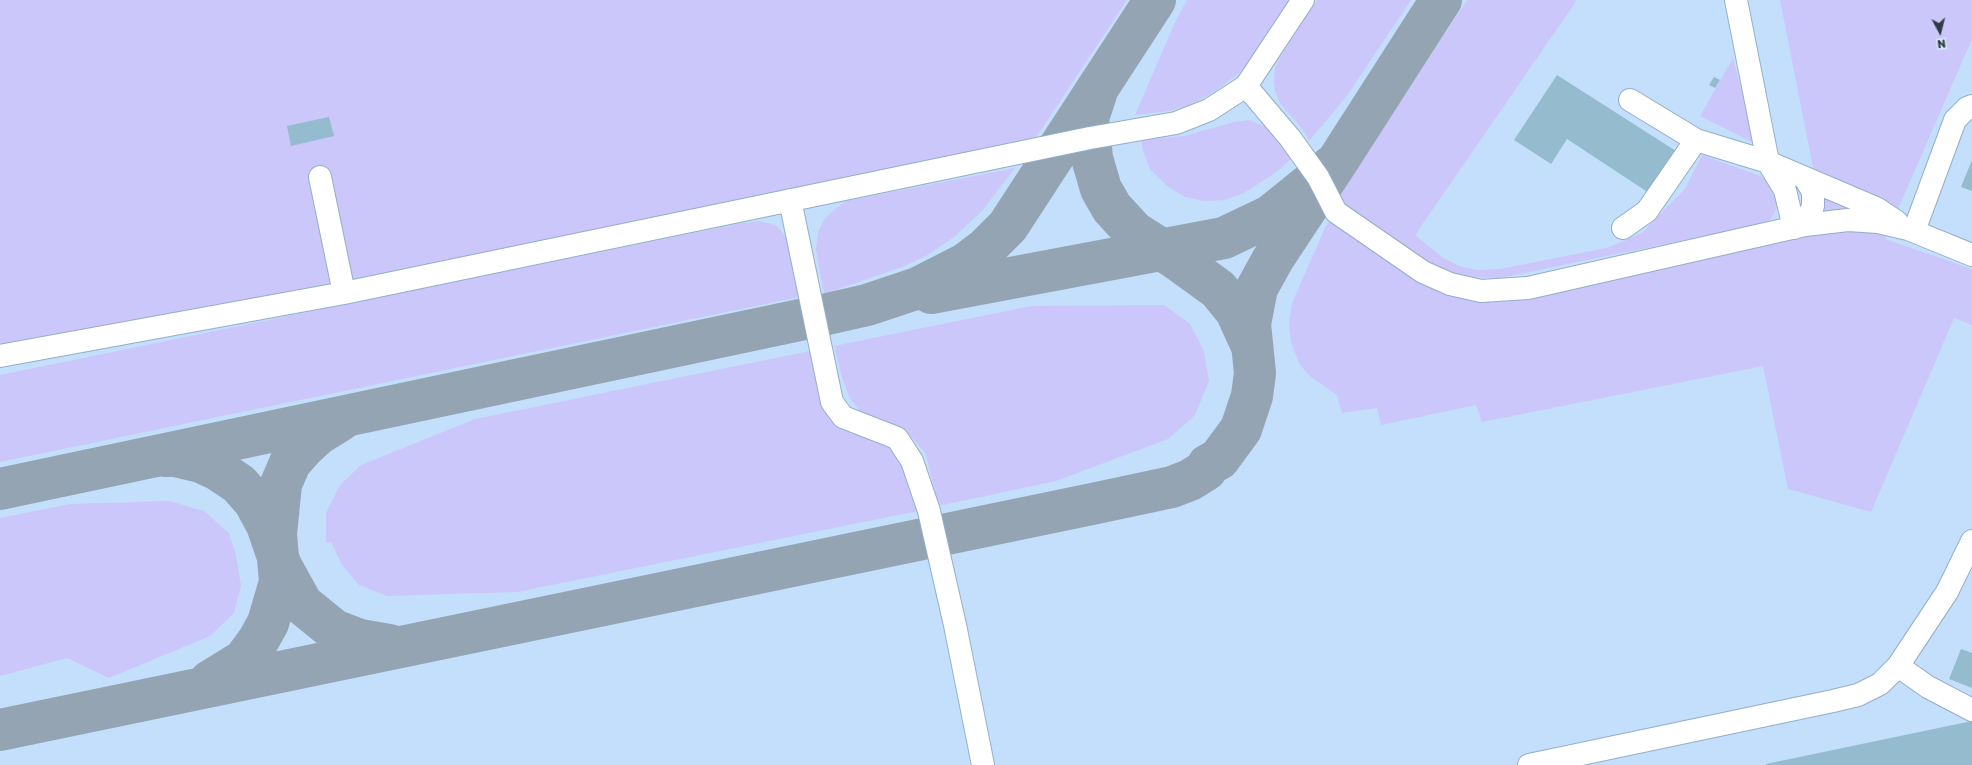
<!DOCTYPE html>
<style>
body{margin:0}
#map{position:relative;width:1972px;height:765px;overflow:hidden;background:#daebfc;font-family:"Golos Text",sans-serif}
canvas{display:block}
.north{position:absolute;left:1920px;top:12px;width:40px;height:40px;-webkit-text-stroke:3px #daebfc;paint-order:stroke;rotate:173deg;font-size:11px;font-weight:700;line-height:16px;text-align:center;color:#303b47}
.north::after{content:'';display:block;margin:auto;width:14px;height:18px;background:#303b47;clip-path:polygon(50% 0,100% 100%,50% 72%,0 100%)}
</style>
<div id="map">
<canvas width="1972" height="765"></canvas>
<div class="north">N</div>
</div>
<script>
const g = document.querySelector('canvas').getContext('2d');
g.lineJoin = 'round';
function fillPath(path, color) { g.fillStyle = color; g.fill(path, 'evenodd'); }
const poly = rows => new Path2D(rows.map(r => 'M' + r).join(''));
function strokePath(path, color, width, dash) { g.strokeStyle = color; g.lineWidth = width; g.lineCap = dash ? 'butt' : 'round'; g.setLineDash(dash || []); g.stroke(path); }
const built = poly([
 [0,0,1972,0,1972,765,0,765]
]);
const green = poly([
 [0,0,1127,0,1035,139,0,352],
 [1187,0,1290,0,1254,56,1237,75,1212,93,1189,105,1169,111,1135,115,1176,20],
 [1317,0,1411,0,1346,97,1309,141,1303,130,1280,103,1275,91,1274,79,1275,67,1281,56],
 [1467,0,1577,0,1415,235,1443,258,1462,267,1478,270,1500,269,1606,248,1624,241,1643,232,1685,189,1702,155,1766,178,1777,190,1777,208,1770,220,1753,226,1500,278,1474,277,1444,273,1335,202],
 [1780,0,1972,0,1972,39,1885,239,1972,269,1972,325,1954,318,1871,512,1788,489,1763,366,1482,422,1476,405,1381,425,1377,408,1342,413,1337,395,1311,377,1300,365,1291,342,1289,324,1292,303,1326,226,1336,212,1481,291,1824,223],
 [1733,58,1756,144,1700,116],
 [1249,120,1264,126,1278,136,1293,157,1275,173,1244,193,1225,200,1204,201,1185,197,1167,186,1150,169,1142,148,1142,140,1184,136,1234,122],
 [1015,168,982,211,954,237,926,256,902,267,824,294,816,250,818,232,825,218,839,206,846,201],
 [759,221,776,225,789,241,804,296,0,462,0,375,737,224],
 [1164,305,1190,324,1204,351,1209,381,1195,415,1168,439,1056,481,938,506,926,454,903,427,863,414,850,399,842,377,834,346,1031,306],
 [815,350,833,417,851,433,889,447,900,456,918,511,517,592,387,596,359,585,342,565,331,542,326,543,326,513,340,485,361,465,475,419],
 [169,501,204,511,229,533,236,555,241,586,234,613,210,636,109,678,67,658,0,676,0,518,70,504]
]);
const taxiway = poly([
 [1096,94,1088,118,1092,158,1101,189,1112,208,1134,232,1175,258,1218,289,1236,311,1251,344],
 [931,293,1224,238,1270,216,1337,162,1441,0],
 [166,456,176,456,201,462,218,470,239,484,254,501,267,525,281,566,302,604,334,630,360,640,389,645],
 [0,489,814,317,867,305,918,288,965,264,985,249,1008,226,1155,0],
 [210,681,244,660,258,641,268,623,280,582,276,534,281,484,290,463,304,447,317,435,341,420],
 [0,730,1092,504,1172,487,1190,480,1206,470,1208,465,1219,459,1241,429,1252,396,1255,373,1250,324,1257,288,1273,259,1337,162]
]);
const building = poly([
 [1557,75,1676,151,1649,193,1567,139,1551,164,1514,140],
 [1714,77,1720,80,1715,88,1709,85],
 [329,117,334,136,291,146,287,126],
 [1972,160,1972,191,1961,187],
 [1961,649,1972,653,1972,688,1949,679],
 [1972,721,1972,765,1766,765,1766,764]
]);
const minor = poly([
 [1736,0,1768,162,1785,190,1794,228],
 [1246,86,1290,138,1318,177,1336,212,1423,272,1450,284,1481,291,1528,288,1805,225,1848,220,1878,222,1908,229,1972,255],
 [1630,100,1696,140,1768,162,1876,208,1897,222],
 [320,177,344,293],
 [1805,178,1813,192,1813,206,1805,225],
 [790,200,832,402,843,417,897,438,912,461,929,511,955,625,983,765],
 [1623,228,1647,211,1696,140],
 [1914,231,1955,120,1967,108,1972,106],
 [0,356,344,293,1090,138,1176,123,1209,110,1246,86,1303,0],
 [1898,666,1928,687,1972,710],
 [1529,765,1833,701,1858,695,1880,684,1898,666,1947,592,1972,541]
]);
fillPath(built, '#c4dffb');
fillPath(green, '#cbc7fa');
strokePath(taxiway, '#94a4b2', 42);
fillPath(building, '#94bbce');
strokePath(minor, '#93aeca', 24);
strokePath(minor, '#fff', 22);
</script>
